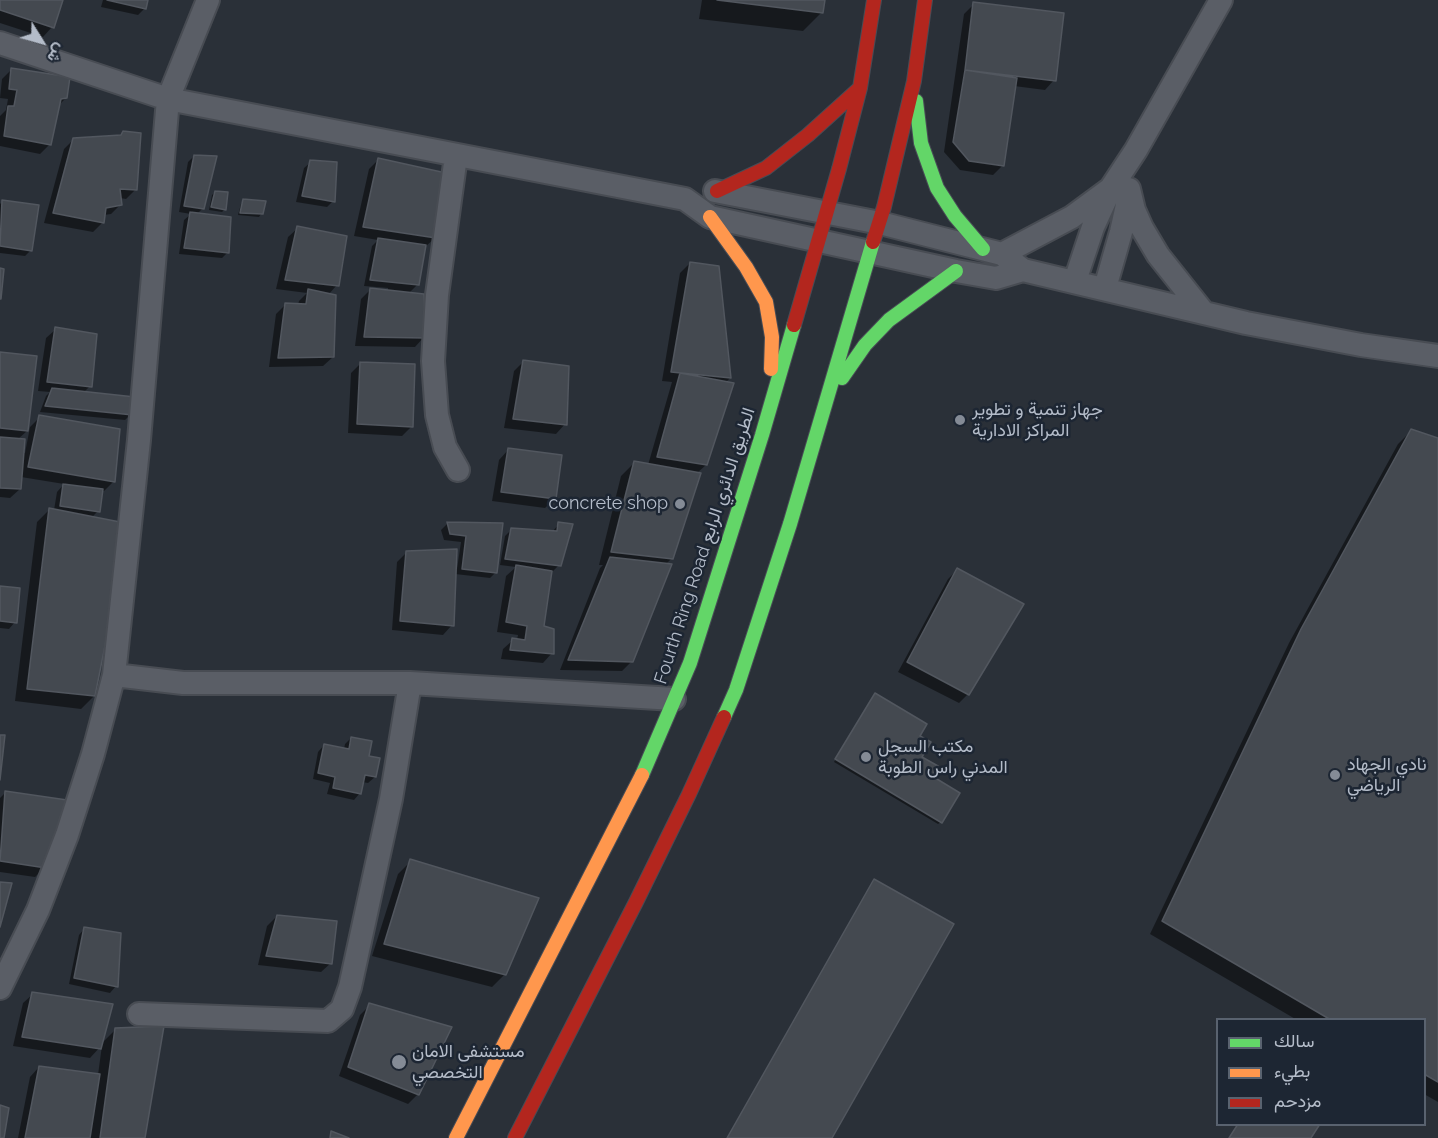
<!DOCTYPE html>
<meta charset="utf-8">
<style>
body{margin:0}
#map{position:relative;width:1438px;height:1138px;overflow:hidden;background:#2a3038;font-family:Raleway,Vazirmatn,sans-serif}
canvas{display:block}
.legend{position:absolute;left:1216px;top:1018px;width:210px;height:108px;box-sizing:border-box;background:#1d2633;border:2px solid #59626f;margin:0;padding:8px 10px;list-style:none;font-size:18px;color:#b4bcc9}
.legend li{display:flex;align-items:center;gap:12px;height:30px}
.legend b{width:30px;border:2px solid #59626f}
.north{position:absolute;left:12px;top:12px;width:60px;height:60px;-webkit-text-stroke:4px #1d2633;paint-order:stroke;rotate:127deg;font-size:16px;font-weight:700;line-height:24px;text-align:center;color:#b4bcc9}
.north::after{content:'';display:block;margin:auto;width:21px;height:27px;background:#b4bcc9;clip-path:polygon(50% 0,100% 100%,50% 72%,0 100%)}
</style>
<div id="map">
<canvas width="1438" height="1138"></canvas>
<ul class="legend">
<li><b style="height:8px;background:#63d668"></b>سالك</li>
<li><b style="height:8px;background:#ff974d"></b>بطيء</li>
<li><b style="height:8px;background:#b3261e"></b>مزدحم</li>
</ul>
<div class="north">ش</div>
</div>
<script>
const g = document.querySelector('canvas').getContext('2d');
g.lineJoin = 'round';
function fillPath(path, color) { g.fillStyle = color; g.fill(path, 'evenodd'); }
const poly = rows => new Path2D(rows.map(r => 'M' + r).join(''));
function strokePath(path, color, width, dash) { g.strokeStyle = color; g.lineWidth = width; g.lineCap = dash ? 'butt' : 'round'; g.setLineDash(dash || []); g.stroke(path); }
function write(font, color, halo, rows, align = 'center') {
  g.font = font + ' Raleway,Vazirmatn,sans-serif'; g.lineWidth = 5; g.setLineDash([]); g.textBaseline = 'middle'; g.strokeStyle = halo; g.fillStyle = color; for (const [text, x, y, turn = 0] of rows) {
    g.save(); g.translate(x, y); g.rotate((+turn || 0) * Math.PI / 180); g.textAlign = isNaN(turn) ? turn : align; if (halo) g.strokeText(text, 0, 0); g.fillText(text, 0, 0); g.restore();
  }
}
const shadow = poly([
 [0,0,62,0,52,27,43,37,0,23],
 [103,0,146,0,145,8,138,15,101,7],
 [702,0,824,0,822,12,803,31,699,19],
 [974,4,1054,80,1045,90,1014,86,1002,166,993,175,960,170,944,152,964,14],
 [11,70,66,98,58,106,50,144,40,154,0,146,0,116,6,110,8,99,0,98,2,79],
 [74,139,136,189,126,199,120,198,121,204,111,214,104,215,103,222,93,232,44,223,64,149],
 [194,156,203,208,197,214,228,252,222,258,179,254,184,220,191,214,179,212,188,162],
 [379,159,435,238,425,247,417,285,408,294,424,337,415,347,355,346,361,299,370,290,388,291,388,288,364,286,372,246,378,240,354,236,369,169],
 [311,162,333,201,327,207,296,202,304,168],
 [215,192,225,209,222,212,209,210,212,195],
 [3,201,31,250,25,256,0,253,0,204],
 [244,201,261,214,259,217,238,215,241,204],
 [298,228,337,285,328,295,333,357,323,366,269,367,276,314,285,305,298,305,299,301,307,293,276,289,288,237],
 [690,263,730,378,725,383,706,465,696,474,672,558,665,565,632,661,622,671,560,670,600,568,603,565,599,565,621,476,634,463,648,465,672,382,662,381,680,273],
 [56,329,90,386,83,393,131,414,125,420,40,412,46,396,50,392,38,391,46,338],
 [0,353,27,431,17,440,22,453,25,453,30,427,40,417,114,481,104,491,101,490,98,511,91,518,94,696,81,709,15,701,37,522,50,509,54,510,57,492,64,484,21,477,20,489,10,498,0,497],
 [524,361,565,424,556,434,504,428,514,371],
 [361,363,412,426,402,436,348,433,351,373],
 [1411,431,1438,439,1438,1102,1424,1094,1424,1020,1297,1020,1150,934,1289,643,1398,444],
 [508,450,555,498,545,508,492,501,499,460],
 [447,524,501,525,496,572,490,578,455,574,452,625,443,635,392,630,397,562,407,552,457,569,461,542,444,540,441,530],
 [559,524,559,565,553,571,550,571,543,627,552,653,543,663,501,659,503,649,513,640,517,640,518,635,497,632,506,576,516,567,500,565,505,536,511,530,552,532],
 [957,570,968,694,959,703,898,672,948,579],
 [0,588,15,622,9,629,0,628],
 [873,698,918,736,920,757,930,776,941,822,938,824,834,762],
 [351,738,368,757,375,777,368,783,362,782,360,793,354,800,327,794,330,783,313,779,318,752,324,745,344,749,345,744],
 [6,792,44,868,35,877,0,872,0,798],
 [411,861,505,974,492,987,372,956,398,874],
 [277,916,331,963,321,972,258,965,267,926],
 [85,928,116,986,110,993,69,984,79,935],
 [33,994,101,1044,116,1029,143,1138,18,1138,30,1077,39,1067,98,1075,102,1045,90,1058,13,1046,23,1003],
 [370,1005,418,1094,408,1104,339,1076,360,1015]
]);
const building = poly([
 [0,0,63,0,54,28,0,10,0,0],
 [107,0,148,0,146,9,107,0],
 [717,0,825,0,823,13,717,0],
 [973,2,1064,13,1056,81,965,70,973,2],
 [11,68,70,77,67,98,61,99,51,145,4,136,8,106,14,106,17,90,9,89,11,68],
 [965,70,1017,78,1004,166,969,161,953,142,965,70],
 [123,131,141,133,137,190,120,189,122,205,106,208,104,223,53,213,73,138,121,135,123,131],
 [194,155,217,156,204,209,184,206,194,155],
 [378,158,446,173,436,238,363,227,378,158],
 [310,160,337,162,335,202,302,196,310,160],
 [215,191,228,192,226,210,211,207,215,191],
 [243,199,266,201,263,214,240,213,243,199],
 [2,200,39,205,32,251,0,246,2,200],
 [190,212,231,217,229,253,184,248,190,212],
 [297,226,347,236,339,286,285,280,297,226],
 [378,238,426,245,419,285,370,280,378,238],
 [690,262,719,266,731,378,671,372,690,262],
 [0,268,4,269,1,299,0,299,0,268],
 [370,288,424,294,426,338,364,337,370,288],
 [308,289,336,295,334,357,278,358,285,303,306,304,308,289],
 [55,327,97,334,92,387,47,382,55,327],
 [0,352,37,356,28,431,0,428,0,352],
 [523,360,569,366,567,425,513,419,523,360],
 [360,362,415,364,413,427,357,424,360,362],
 [680,373,734,383,707,465,657,457,680,373],
 [52,388,135,397,133,415,45,406,52,388],
 [39,415,120,429,115,482,28,467,39,415],
 [1411,429,1438,438,1438,1082,1424,1074,1424,1020,1331,1020,1162,921,1301,629,1411,429],
 [0,437,25,439,21,489,0,488,0,437],
 [508,448,562,455,556,499,501,492,508,448],
 [634,461,701,473,673,559,611,552,634,461],
 [63,484,103,489,100,512,60,506,63,484],
 [49,508,120,522,115,596,95,696,27,689,49,508],
 [447,522,503,523,497,573,462,569,466,536,450,534,447,522],
 [558,522,573,524,561,566,505,559,511,528,557,531,558,522],
 [457,549,454,626,400,621,406,551,457,549],
 [610,557,672,564,633,662,568,660,610,557],
 [516,565,552,571,544,626,554,629,554,654,510,650,512,638,525,640,527,626,506,622,516,565],
 [957,568,1024,604,969,695,907,662,957,568],
 [0,586,20,588,17,623,0,621,0,586],
 [875,693,927,724,920,736,931,742,922,757,938,766,932,776,960,793,942,823,835,759,875,693],
 [0,735,5,735,0,780,0,735],
 [351,737,372,741,369,756,380,758,376,777,365,775,361,794,333,788,335,777,318,773,324,744,349,749,351,737],
 [5,791,74,801,46,868,0,861,5,791],
 [410,859,539,898,506,975,384,944,410,859],
 [874,879,954,924,832,1138,727,1138,874,879],
 [0,882,12,883,0,927,0,882],
 [277,915,337,921,332,964,266,956,277,915],
 [84,927,121,933,118,987,74,978,84,927],
 [32,992,113,1004,101,1049,22,1037,32,992],
 [369,1003,452,1027,419,1095,348,1067,369,1003],
 [164,1026,145,1138,100,1138,115,1028,164,1026],
 [39,1066,100,1074,90,1138,25,1138,39,1066],
 [0,1105,9,1108,4,1138,0,1138,0,1105],
 [1238,1124,1320,1124,1311,1138,1229,1138,1238,1124],
 [331,1131,349,1138,330,1138,331,1131]
]);
const street = poly([
 [0,43,168,99,685,199,710,217,956,271,996,278,1023,270],
 [456,156,437,295,433,361,437,415,445,447,458,470],
 [1129,189,1134,210,1142,228,1158,255,1204,313],
 [715,191,880,223,1002,254,1023,270,1246,323,1361,345,1438,356],
 [1002,254,1072,217,1110,189],
 [1075,281,1093,227,1111,188,1136,150,1221,0],
 [1105,288,1121,232,1129,196],
 [114,675,183,683,410,683,674,699],
 [0,988,38,910,67,835,93,754,114,675,139,440,168,99,208,0],
 [139,1014,328,1021,342,1009,350,987,391,799,410,683]
]);
const fast = poly([
 [916,101,921,143,937,188,955,216,983,249],
 [842,378,865,345,889,320,956,271],
 [724,717,736,690,790,524,873,242],
 [642,775,690,663,762,435,794,325]
]);
const slow = poly([
 [710,217,746,267,766,302,772,337,771,369],
 [456,1138,642,775]
]);
const jam = poly([
 [717,191,766,168,808,135,860,88],
 [873,242,884,207,914,81,925,0],
 [794,325,839,169,860,88,874,0],
 [515,1138,636,902,689,794,724,717]
]);
const markers = [
 [960,420,6,"#848b96"],
 [680,504,6,"#848b96"],
 [866,757,6,"#848b96"],
 [1335,775,6,"#848b96"],
 [399,1062,8,"#848b96"]
];
const poiNames = [
 ["جهاز تنمية و تطوير",972,410],
 ["المراكز الادارية",972,431],
 ["concrete shop",668,504,"right"],
 ["مكتب السجل",878,747],
 ["المدني راس الطوبة",878,768],
 ["نادي الجهاد",1347,765],
 ["الرياضي",1347,786],
 ["مستشفى الامان",412,1052],
 ["التخصصي",412,1073]
];
const streetNames = [
 ["Fourth Ring Road الطريق الدائري الرابع",705,546,-72]
];
fillPath(shadow, '#0007');
fillPath(building, '#444950');
strokePath(building, '#52575f', 1.5);
strokePath(street, '#484c53', 26);
strokePath(fast, '#484c55', 16);
strokePath(slow, '#484c55', 16);
strokePath(jam, '#484c55', 16);
strokePath(street, '#5a5e66', 22);
strokePath(fast, '#63d668', 14);
strokePath(slow, '#ff974d', 14);
strokePath(jam, '#b3261e', 14);
for (const [x, y, r, color] of markers) { const dot = new Path2D(); dot.arc(x, y, r, 0, 2 * Math.PI); g.fillStyle = color; g.fill(dot); strokePath(dot, '#1d2633', 2); }
write('18px', '#b4bcc9', '#1d2633', poiNames, 'left');
write('18px', '#b4bcc9', '#1d2633', streetNames);
</script>
